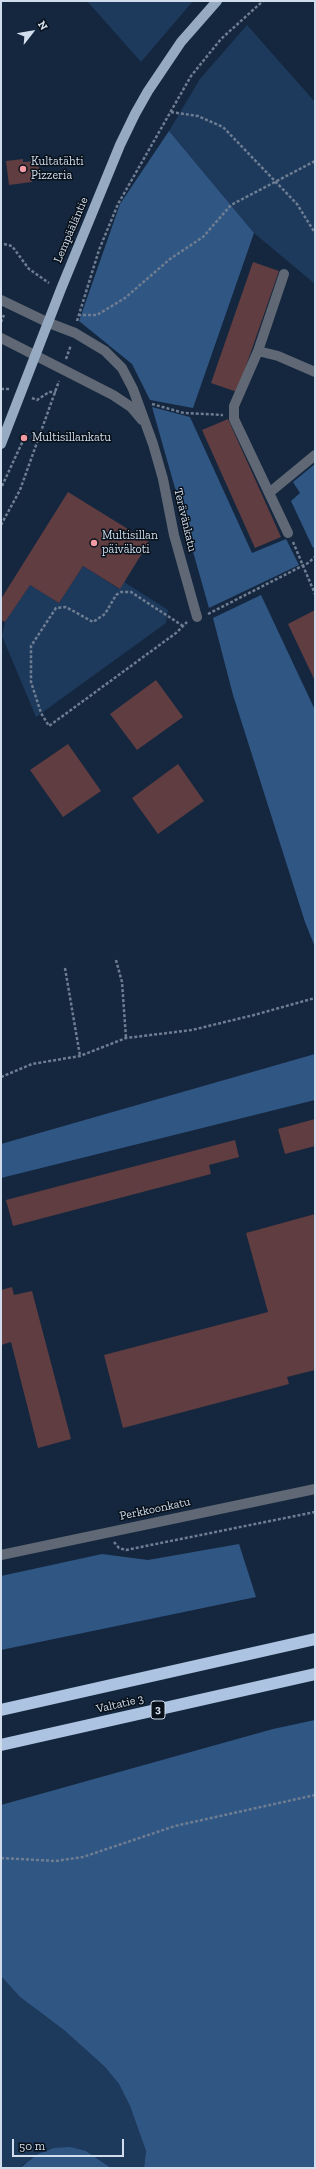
<!DOCTYPE html>
<meta charset="utf-8">
<style>
body{margin:0}
#map{position:relative;width:316px;height:2169px;overflow:hidden;background:#15273e;font-family:"Zilla Slab",serif}
canvas{display:block}
.frame{position:absolute;inset:0;border:2px solid #d1ddec;pointer-events:none}
.north{position:absolute;left:12px;top:12px;width:40px;height:40px;-webkit-text-stroke:3px #08101a;paint-order:stroke;rotate:59deg;font-size:11px;font-weight:700;line-height:16px;text-align:center;color:#d1ddec}
.north::after{content:'';display:block;margin:auto;width:14px;height:18px;background:#d1ddec;clip-path:polygon(50% 0,100% 100%,50% 72%,0 100%)}
.scale{position:absolute;left:12px;top:2139px;width:112px;height:18px;box-sizing:border-box;border:2px solid #d1ddec;border-top:0;padding-left:5px;font-size:12px;line-height:14px;white-space:nowrap;color:#d1ddec;-webkit-text-stroke:3px #08101a;paint-order:stroke}
</style>
<div id="map">
<canvas width="316" height="2169"></canvas>
<div class="frame"></div>
<div class="north">N</div>
<div class="scale">50 m</div>
</div>
<script>
const g = document.querySelector('canvas').getContext('2d');
g.lineJoin = 'round';
function fillPath(path, color) { g.fillStyle = color; g.fill(path, 'evenodd'); }
const poly = rows => new Path2D(rows.map(r => 'M' + r).join(''));
function strokePath(path, color, width, dash) { g.strokeStyle = color; g.lineWidth = width; g.lineCap = dash ? 'butt' : 'round'; g.setLineDash(dash || []); g.stroke(path); }
function write(font, color, halo, rows, align = 'center') {
  g.font = font + ' "Zilla Slab",serif'; g.lineWidth = 3; g.setLineDash([]); g.textBaseline = 'middle'; g.strokeStyle = halo; g.fillStyle = color; for (const [text, x, y, turn = 0] of rows) {
    g.save(); g.translate(x, y); g.rotate((+turn || 0) * Math.PI / 180); g.textAlign = isNaN(turn) ? turn : align; if (halo) g.strokeText(text, 0, 0); g.fillText(text, 0, 0); g.restore();
  }
}
const green = poly([
 [87,1,193,1,141,62],
 [247,25,315,102,315,284,254,233,169,131,200,79],
 [83,566,119,589,124,582,168,610,166,623,36,717,2,636,5,622,30,585,59,603],
 [1,1976,20,1997,64,2030,105,2067,119,2084,130,2106,146,2151,144,2168,111,2168,86,2151,23,2164,20,2168,1,2168]
]);
const forest = poly([
 [169,131,254,233,193,408,150,400,132,364,79,321,120,204],
 [152,407,190,417,252,553,286,539,299,565,209,608],
 [315,464,315,546,313,548,291,501,300,493,293,482],
 [261,595,315,710,315,947,305,922,233,695,213,618],
 [315,1054,315,1100,1,1178,1,1144],
 [239,1544,256,1597,1,1650,1,1576,102,1554,148,1560],
 [315,1720,315,2168,144,2168,146,2151,130,2106,119,2084,105,2067,64,2030,20,1997,1,1976,1,1805,273,1729],
 [70,2147,86,2151,111,2168,20,2168,38,2154,54,2148]
]);
const building = poly([
 [23,159,23,162,38,161,40,176,31,178,32,182,9,185,6,161],
 [253,262,279,271,237,392,211,383],
 [228,419,281,537,255,548,202,430],
 [68,492,149,542,120,589,83,566,59,603,30,585,5,622,1,620,1,599],
 [315,610,315,681,288,624],
 [156,680,183,717,137,750,110,714],
 [68,744,101,791,63,817,30,770],
 [178,764,204,801,158,834,132,798],
 [315,1119,315,1146,285,1154,278,1129],
 [235,1140,239,1157,209,1165,211,1174,13,1226,6,1200],
 [315,1214,315,1370,287,1377,289,1384,123,1428,104,1355,268,1312,246,1233],
 [12,1287,14,1295,32,1291,71,1439,38,1448,11,1342,1,1345,1,1290]
]);
const path = poly([
 [171,112,198,116,223,127,297,204,315,233],
 [4,244,12,246,29,269,49,283],
 [78,315,97,315,125,298,170,259,203,237,231,205,315,161],
 [77,321,99,250,118,204,191,76,221,39,263,1],
 [1,322,4,315],
 [66,359,71,345],
 [1,389,10,389],
 [32,398,37,400,49,392,56,392],
 [152,404,184,413,223,415],
 [2,486,27,432],
 [1,525,20,490,59,381],
 [293,542,315,594],
 [208,614,308,563,315,557],
 [183,626,131,592,121,592,116,595,105,614,93,622,66,607,56,608,31,646,31,682,41,713,49,726,176,633,187,622],
 [116,960,122,982,126,1038],
 [65,968,80,1056],
 [1,1077,32,1064,80,1056,126,1038,192,1030,254,1015,315,998],
 [114,1542,119,1548,126,1550,315,1512],
 [1,1858,56,1861,83,1857,175,1826,315,1795]
]);
const minor = poly([
 [1,300,49,323,75,333,105,351,122,368,133,389,153,444,163,479,174,535,197,617],
 [1,338,113,395,131,407,142,420],
 [258,351,284,274],
 [269,493,315,455],
 [288,533,234,419,234,406,258,351,278,356,315,372],
 [1,1555,315,1489]
]);
const major = poly([
 [1,444,61,289,120,145,135,114,148,91,181,42,217,1]
]);
const highway = poly([
 [1,1710,315,1639],
 [1,1745,315,1674]
]);
const markers = [
 [23,169,4,"#f49aa2"],
 [24,438,4,"#f49aa2"],
 [94,543,4,"#f49aa2"]
];
const shields = [
 [158,1710,14]
];
const shieldNames = [
 ["3",158,1710]
];
const poiNames = [
 ["Kultatähti",31,162],
 ["Pizzeria",31,176],
 ["Multisillankatu",32,438],
 ["Multisillan",102,536],
 ["päiväkoti",102,550]
];
const streetNames = [
 ["Lempääläntie",71,230,-67],
 ["Terävänkatu",185,520,77],
 ["Perkkoonkatu",155,1509,-12],
 ["Valtatie 3",120,1704,-13]
];
fillPath(green, '#1d3a5d');
fillPath(forest, '#305684');
fillPath(building, '#5f3d40');
strokePath(path, '#6e7d91', 2.5, [3, 2]);
strokePath(minor, '#5f6874', 10);
strokePath(major, '#96aac2', 10);
strokePath(highway, '#acc4e1', 12);
for (const [x, y, r, color] of markers) { const dot = new Path2D(); dot.arc(x, y, r, 0, 2 * Math.PI); g.fillStyle = color; g.fill(dot); strokePath(dot, '#08101a', 1.5); }
for (const [x, y, w] of shields) { const box = new Path2D(); box.roundRect(x - w / 2, y - 9, w, 18, 3); g.fillStyle = '#08101a'; g.fill(box); strokePath(box, '#d1ddec', 1); }
write('bold 11px', '#d1ddec', null, shieldNames);
write('12px', '#d1ddec', '#08101a', poiNames, 'left');
write('12px', '#d1ddec', '#08101a', streetNames);
</script>
